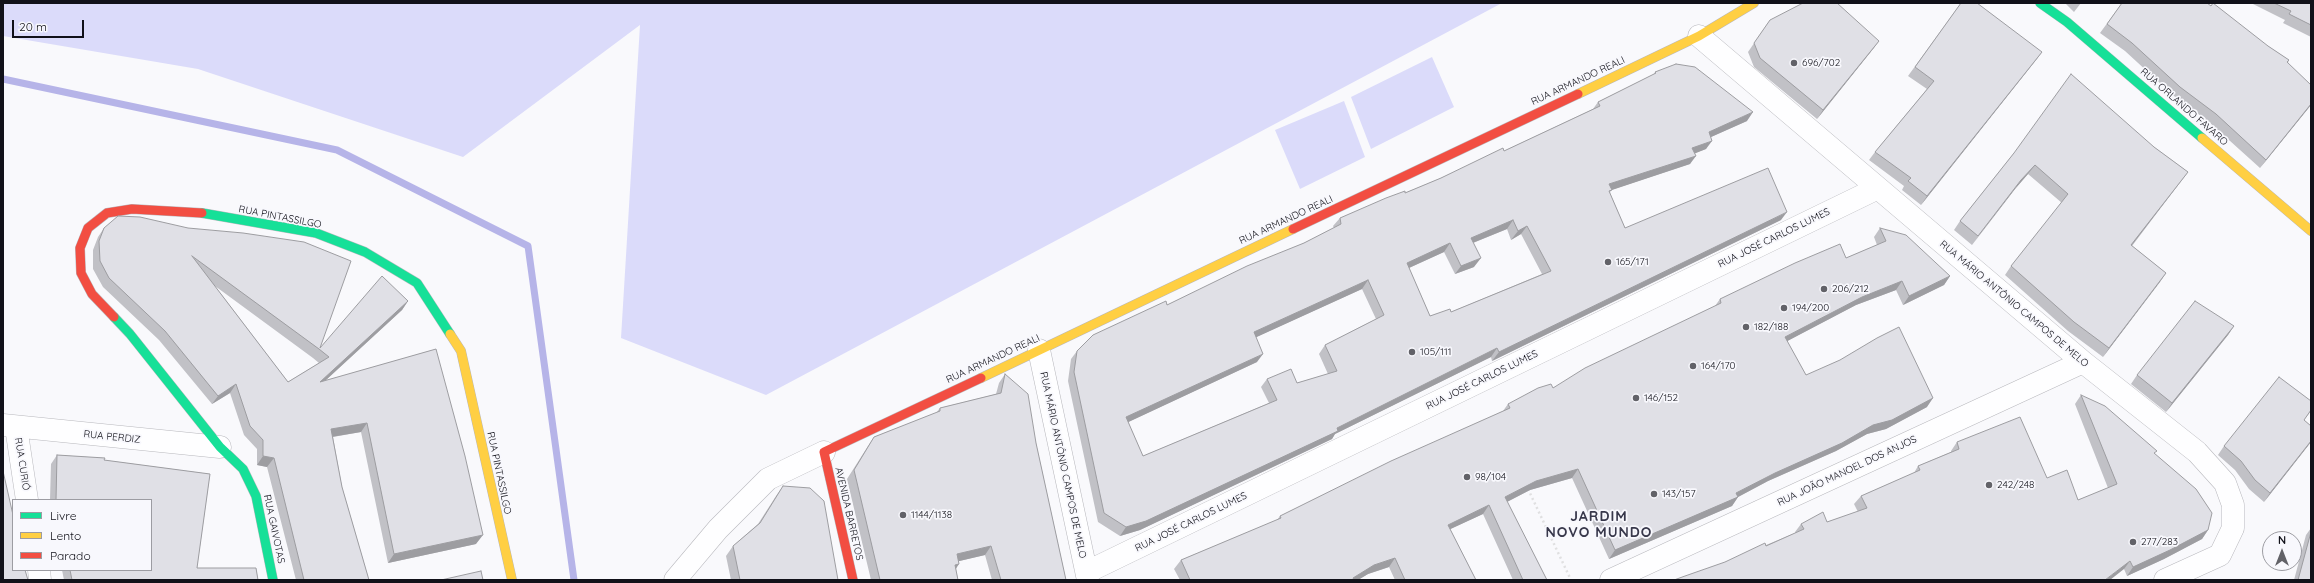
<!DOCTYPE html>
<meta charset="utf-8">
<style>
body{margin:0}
#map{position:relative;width:2314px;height:583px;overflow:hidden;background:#f9f9fc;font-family:Quicksand,sans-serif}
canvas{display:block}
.frame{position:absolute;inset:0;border:4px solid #111119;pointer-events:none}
.legend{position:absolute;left:12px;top:499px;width:140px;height:72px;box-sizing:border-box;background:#f8f8fd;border:1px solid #9c9ca2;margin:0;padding:5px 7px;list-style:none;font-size:12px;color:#111119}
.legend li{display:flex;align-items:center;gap:8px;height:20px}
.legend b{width:20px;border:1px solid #9c9ca2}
.north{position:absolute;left:2262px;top:531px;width:40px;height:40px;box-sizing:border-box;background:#f8f8fd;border:1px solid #9c9ca2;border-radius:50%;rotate:0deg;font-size:11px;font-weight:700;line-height:16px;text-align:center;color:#111119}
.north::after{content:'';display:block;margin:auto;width:14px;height:18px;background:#626268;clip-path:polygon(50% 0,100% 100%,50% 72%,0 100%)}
.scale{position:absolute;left:12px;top:20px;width:72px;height:18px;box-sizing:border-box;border:2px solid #111119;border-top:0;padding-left:5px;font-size:12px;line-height:14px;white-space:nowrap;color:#111119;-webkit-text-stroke:3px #f8f8fd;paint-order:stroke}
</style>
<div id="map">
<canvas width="2314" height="583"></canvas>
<div class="frame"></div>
<ul class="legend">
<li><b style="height:5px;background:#16e098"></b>Livre</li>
<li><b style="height:5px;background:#ffcf43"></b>Lento</li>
<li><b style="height:5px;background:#f24e42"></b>Parado</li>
</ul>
<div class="north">N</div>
<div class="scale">20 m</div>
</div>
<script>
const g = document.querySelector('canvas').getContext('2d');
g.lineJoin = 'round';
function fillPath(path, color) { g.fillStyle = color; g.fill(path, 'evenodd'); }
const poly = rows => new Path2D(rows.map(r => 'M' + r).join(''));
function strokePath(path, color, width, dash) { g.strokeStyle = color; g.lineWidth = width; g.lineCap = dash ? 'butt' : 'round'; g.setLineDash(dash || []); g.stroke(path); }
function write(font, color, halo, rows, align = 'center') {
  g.font = font + ' Quicksand,sans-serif'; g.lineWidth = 3.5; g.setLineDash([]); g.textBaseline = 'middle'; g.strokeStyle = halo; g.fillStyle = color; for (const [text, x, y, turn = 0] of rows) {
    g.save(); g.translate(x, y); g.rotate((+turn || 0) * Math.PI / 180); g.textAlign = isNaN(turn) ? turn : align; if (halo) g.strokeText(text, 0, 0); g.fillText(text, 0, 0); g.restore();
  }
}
const green = poly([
 [3,3,1502,3,766,395,621,338,640,25,463,157,198,69,3,36],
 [1432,57,1454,107,1371,149,1351,97],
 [1344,101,1365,157,1300,189,1275,130]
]);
const stream = poly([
 [3,79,337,150,528,246,574,580]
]);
const path = poly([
 [1528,489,1571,580]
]);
const street = poly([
 [1699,36,2083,362,2197,452,2225,483,2233,505,2233,528,2220,555,2165,580],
 [1039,350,1088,580],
 [3,425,220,447],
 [16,427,27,500],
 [39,570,40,580],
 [1087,572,1878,188],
 [675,580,718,529,768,479,824,452],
 [1611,580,2083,362]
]);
const fast = poly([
 [2040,3,2067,22,2202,138],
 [202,213,316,233,365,252,417,283,450,334],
 [114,317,130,334,220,447,243,469,256,496,273,580]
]);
const slow = poly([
 [1578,94,1699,36,1754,3],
 [2202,138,2311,231],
 [450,334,461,351,512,580],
 [981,378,1293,229]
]);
const jam = poly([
 [1293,229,1578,94],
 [114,317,92,294,81,273,80,248,88,228,107,213,132,209,202,213],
 [853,580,824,452,981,378]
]);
const wall = poly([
 [1961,3,2042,52,2036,60,1921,205,1902,190,1904,186,1869,160,1875,152,1927,89,1908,76],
 [2065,3,2081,3,2074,12],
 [2122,3,2268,46,2289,60,2288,63,2311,105,2260,168,2209,122,2174,96,2125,51,2100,33],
 [2251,3,2311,3,2311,37,2283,23,2285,20],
 [1770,20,1879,41,1873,49,1817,119,1754,67,1748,52],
 [1655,72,1747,121,1711,137,1706,149,1695,153,1690,164,1611,190,1610,193,1625,228,1781,220,1492,361,1491,357,1335,434,1332,439,1140,530,1120,536,1098,522,1068,381,1071,359,1077,351,1167,305,1304,243,1334,228,1333,226,1340,218,1405,193,1441,178,1504,151,1593,109,1598,102,1653,75],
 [1507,229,1511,240,1521,234,1542,274,1451,312,1430,316,1409,268,1444,252,1455,274,1474,267,1473,243],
 [1362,289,1376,319,1325,345,1319,354,1328,374,1297,383,1267,379,1261,387,1269,403,1143,456,1128,422,1257,362,1256,337],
 [2154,147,2188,172,2132,246,2166,273,2103,357,2068,331,2005,275,2011,266,2062,203,2028,174,2015,189,1972,245,1954,230,1960,221,2014,153],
 [140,217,320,348,408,301,402,310,325,381,436,349,476,544,388,563,361,432,333,437,342,487,369,580,296,580,267,467,257,465,257,449,244,435,230,393,212,404,159,340,103,287,93,269,93,250,98,237,104,228],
 [215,286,313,358,319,363,288,382],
 [1880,228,1950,276,1944,285,1903,305,1896,290,1856,305,1787,341,1806,375,1927,407,1886,429,1867,434,1836,451,1768,481,1738,497,1732,506,1609,559,1572,478,1530,490,1507,502,1547,580,1513,580,1483,514,1450,529,1476,580,1395,580,1389,567,1368,574,1358,580,1180,580,1174,569,1181,560,1277,520,1280,516,1503,411,1508,404,1553,388,1715,306,1720,299,1846,258,1877,245,1874,237],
 [2234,326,2228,335,2166,412,2131,384,2137,375],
 [1005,374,1036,443,1066,580,992,580,985,555,959,561,956,569,958,580,871,580,847,479,868,446,874,437,936,413,940,408,996,394,999,383],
 [2081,395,2155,454,2208,530,2202,539,2164,559,2127,576,2124,569,1725,562,1795,533,1795,532,1801,524,1827,522,1858,512,1854,504,1861,496,1914,473,1918,466,1951,452,1951,451,1957,442,2047,478,2078,500,2108,488,2075,404],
 [2311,401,2311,411,2304,420,2311,426,2311,442,2264,502,2249,489,2235,470,2218,455,2224,446],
 [57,455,105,458,104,460,210,474,197,568,256,568,258,580,64,580,62,570,151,570,151,500,50,500,51,464],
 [783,486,838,580,731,580,726,556,733,546,758,524,776,496],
 [2311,528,2311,580,2294,580,2306,535]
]);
const shadedWall = poly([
 [1879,41,1873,49,1817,119,1823,110],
 [2042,52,2036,60,1921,205,1927,196],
 [2311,104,2311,105,2260,168,2266,160],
 [1753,112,1747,121,1702,141,1709,132],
 [1712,141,1706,149,1686,157,1692,148],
 [1696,156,1690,164,1603,193,1609,184],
 [2035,165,2028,174,2015,189,1972,245,2021,180],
 [2188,172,2182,180,2125,254,2131,245],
 [1787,212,1781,220,1492,361,1499,352],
 [1513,220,1507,229,1465,246,1471,238],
 [1527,226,1521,234,1511,240,1518,231],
 [1450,243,1444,252,1400,272,1407,263],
 [1481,258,1474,267,1455,274,1461,266],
 [2166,273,2160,282,2103,357,2109,348],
 [1950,276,1944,285,1903,305,1909,296],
 [1368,280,1362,289,1248,341,1254,332],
 [1902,281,1896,290,1856,305,1778,346,1785,337,1862,297],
 [408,301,402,310,314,391,320,382],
 [2234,326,2228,335,2166,412,2172,403],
 [1497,348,1491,357,1335,434,1332,439,1140,530,1120,536,1126,527,1337,428],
 [1263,354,1257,362,1120,426,1126,417],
 [236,384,230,393,212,404,218,396],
 [1933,398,1927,407,1886,429,1867,434,1836,451,1768,481,1738,497,1732,506,1609,559,1615,550,1736,493,1775,473,1873,425],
 [367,423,361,432,325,438,331,429],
 [2311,441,2311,442,2264,502,2270,493],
 [263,456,274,458,267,467,257,465],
 [1578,469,1572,478,1530,490,1499,506,1505,497,1536,481],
 [1489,505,1483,514,1442,533,1448,525],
 [2208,530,2202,539,2164,559,2127,576,2133,567],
 [483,535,476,544,388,563,394,554],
 [991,546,985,555,951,563,957,554],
 [1395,558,1389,567,1368,574,1358,580,1352,580,1353,578,1374,565],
 [2130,561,2124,569,2110,580,2105,580],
 [959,564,953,573,955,565]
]);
const building = poly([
 [1803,3,1837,3,1879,41,1823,110,1760,58,1754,43,1770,20,1803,3],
 [1961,3,1977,3,2042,52,1927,196,1908,181,1911,178,1875,152,1934,81,1915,67,1961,3],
 [2122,3,2207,3,2211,6,2213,3,2268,46,2289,60,2287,62,2311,85,2311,104,2266,160,2216,114,2180,87,2132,43,2107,24,2122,3],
 [2274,3,2311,3,2311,25,2289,14,2291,11,2274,3],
 [1676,64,1695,67,1753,112,1709,132,1712,141,1692,148,1696,156,1609,184,1612,190,1609,191,1625,228,1768,168,1787,212,1499,352,1497,348,1337,428,1338,431,1146,521,1126,527,1104,513,1074,372,1077,351,1093,335,1166,301,1167,305,1247,266,1304,243,1341,224,1340,218,1386,198,1405,191,1405,193,1441,178,1503,148,1504,151,1600,106,1598,102,1656,73,1655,72,1676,64],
 [1513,220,1518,231,1527,226,1551,271,1451,312,1450,309,1430,316,1407,263,1450,243,1461,266,1481,258,1471,238,1513,220],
 [1368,280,1384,315,1325,345,1337,371,1297,383,1291,369,1267,379,1277,400,1143,456,1126,417,1263,354,1254,332,1368,280],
 [2071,74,2154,147,2188,172,2131,245,2166,273,2109,348,2074,322,2011,266,2068,194,2035,165,2021,180,1978,236,1960,221,2014,153,2071,74],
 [118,216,140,217,188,228,243,233,304,242,351,261,320,348,382,276,408,301,320,382,436,349,465,456,483,535,394,554,367,423,331,429,342,487,369,580,304,580,274,458,263,456,263,440,250,426,236,384,218,396,165,331,109,278,100,261,99,241,104,228,118,216],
 [192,256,319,349,329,357,288,382,192,256],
 [1880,228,1906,235,1950,276,1909,296,1902,281,1862,297,1785,337,1806,375,1840,360,1877,338,1899,327,1933,398,1892,420,1873,425,1842,443,1775,473,1736,493,1738,497,1615,550,1578,469,1536,481,1505,497,1547,580,1523,580,1489,505,1448,525,1476,580,1405,580,1395,558,1374,565,1353,578,1354,580,1190,580,1181,560,1281,518,1280,516,1391,461,1510,408,1508,404,1538,388,1551,384,1553,388,1585,368,1721,303,1720,299,1795,263,1840,244,1846,258,1886,241,1880,228],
 [2195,301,2234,326,2172,403,2137,375,2195,301],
 [1005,374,1028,394,1036,443,1066,580,1001,580,991,546,957,554,959,564,955,565,958,580,880,580,854,470,874,437,940,411,940,408,1001,393,1005,374],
 [2279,377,2311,401,2311,410,2304,420,2311,426,2311,441,2270,493,2255,480,2241,461,2224,446,2279,377],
 [2081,395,2105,406,2157,451,2154,453,2196,489,2212,513,2208,530,2170,550,2133,567,2130,561,2105,580,1674,580,1685,576,1725,562,1765,543,1766,546,1804,529,1801,524,1823,512,1827,522,1867,508,1861,496,1920,470,1918,466,1959,449,1957,442,2020,417,2047,478,2067,470,2078,500,2117,484,2081,395],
 [57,455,105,458,104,460,210,474,197,568,256,568,258,580,72,580,70,570,151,570,151,500,56,500,57,455],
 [3,471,13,515,13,570,25,570,28,580,3,580,3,471],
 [783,486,810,488,824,501,838,580,740,580,733,546,760,523,783,486],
 [2311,532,2311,580,2298,580,2311,532],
 [481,571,483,580,441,580,481,571]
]);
const markers = [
 [1794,63,4,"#626268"],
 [1608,262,4,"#626268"],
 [1824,289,4,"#626268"],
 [1784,308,4,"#626268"],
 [1746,327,4,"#626268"],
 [1412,352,4,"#626268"],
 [1693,366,4,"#626268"],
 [1636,398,4,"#626268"],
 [1467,477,4,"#626268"],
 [1989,485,4,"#626268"],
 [1654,494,4,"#626268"],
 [903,515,4,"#626268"],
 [2133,542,4,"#626268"]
];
const poiNames = [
 ["696/702",1802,63],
 ["165/171",1616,262],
 ["206/212",1832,289],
 ["194/200",1792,308],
 ["182/188",1754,327],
 ["105/111",1420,352],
 ["164/170",1701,366],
 ["146/152",1644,398],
 ["98/104",1475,477],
 ["242/248",1997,485],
 ["143/157",1662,494],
 ["1144/1138",911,515],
 ["277/283",2141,542]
];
const streetNames = [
 ["RUA ARMANDO REALI",1578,81,-25],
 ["RUA ORLANDO FAVARO",2184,107,41],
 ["RUA PINTASSILGO",280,217,11],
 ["RUA ARMANDO REALI",1286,220,-25],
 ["RUA JOSÉ CARLOS LUMES",1774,238,-26],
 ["RUA MÁRIO ANTÔNIO CAMPOS DE MELO",2014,304,40],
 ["RUA ARMANDO REALI",993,359,-25],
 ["RUA JOSÉ CARLOS LUMES",1482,380,-26],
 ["RUA PERDIZ",112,437,6],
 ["RUA CURIÓ",22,464,81],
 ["RUA MÁRIO ANTÔNIO CAMPOS DE MELO",1063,465,78],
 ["RUA JOÃO MANOEL DOS ANJOS",1847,471,-25],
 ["RUA PINTASSILGO",499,473,78],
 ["AVENIDA BARRETOS",849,514,77],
 ["RUA JOSÉ CARLOS LUMES",1191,522,-26],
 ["RUA GAIVOTAS",274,529,78]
];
const districtNames = [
 ["JARDIM",1599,517],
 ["NOVO MUNDO",1599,533]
];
fillPath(green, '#dbdbfa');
strokePath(stream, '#b6b4e8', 7);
strokePath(street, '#b8b8bd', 23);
strokePath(fast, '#b8b8bd', 10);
strokePath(slow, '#b8b8bd', 10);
strokePath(jam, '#b8b8bd', 10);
strokePath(path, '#e0e0e1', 2.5, [2, 3]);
strokePath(street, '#fefeff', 22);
strokePath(fast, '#16e098', 9);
strokePath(slow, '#ffcf43', 9);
strokePath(jam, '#f24e42', 9);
fillPath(wall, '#c1c1c6');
fillPath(shadedWall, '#9d9da1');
fillPath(building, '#e0e0e6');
strokePath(building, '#9d9da1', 1);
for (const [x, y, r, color] of markers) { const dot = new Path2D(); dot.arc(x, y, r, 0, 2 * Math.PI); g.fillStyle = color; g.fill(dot); strokePath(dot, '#f8f8fd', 1.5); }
write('10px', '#111119', '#f8f8fd', poiNames, 'left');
write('10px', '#111119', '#f8f8fd', streetNames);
g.letterSpacing = '1px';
write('bold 14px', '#38384b', '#f8f8fd', districtNames);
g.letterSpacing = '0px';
</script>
